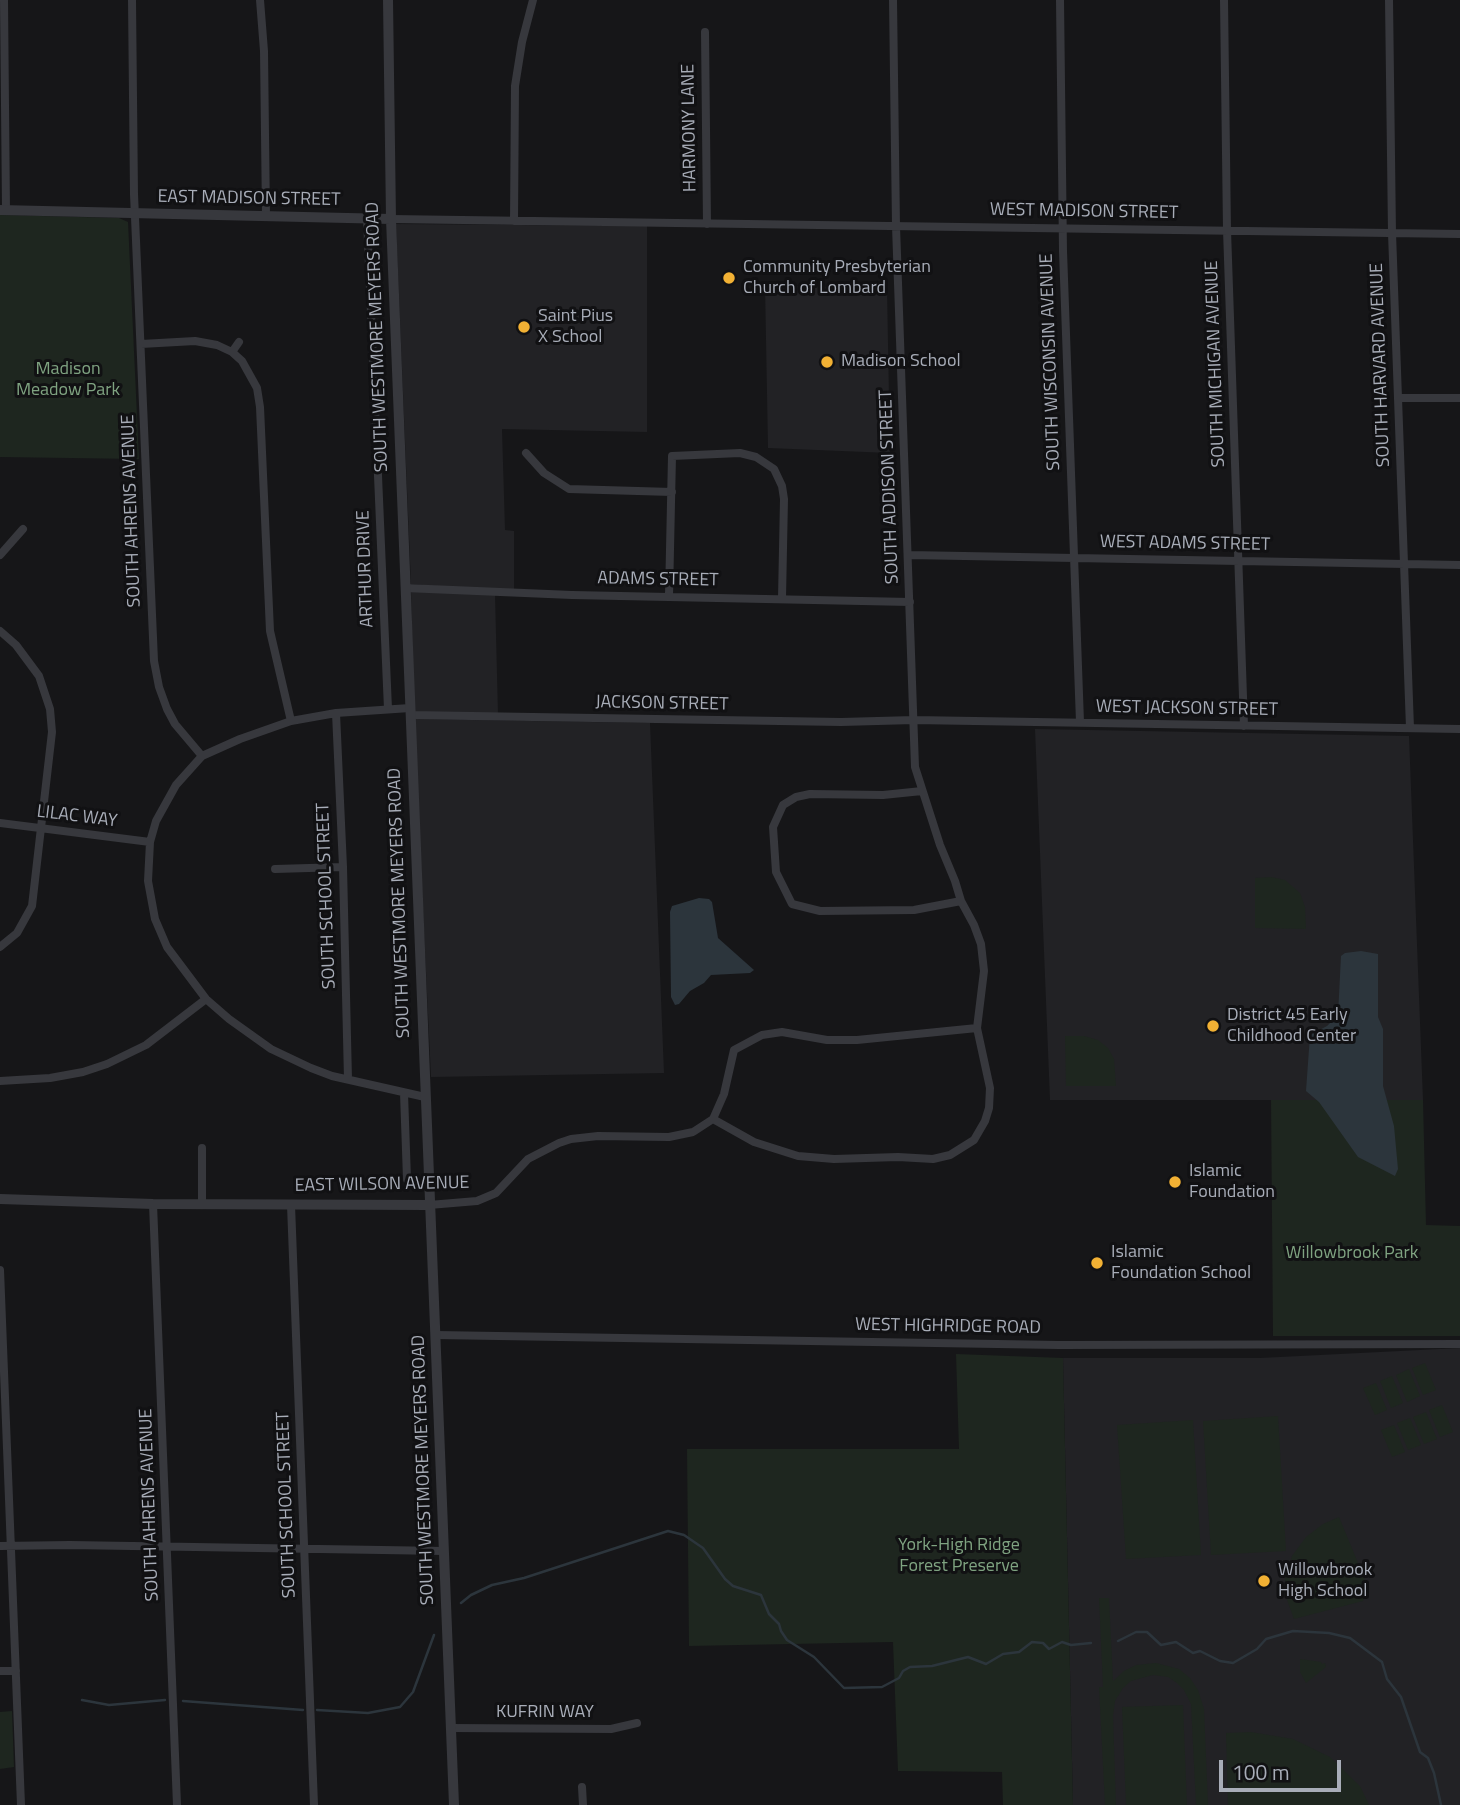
<!DOCTYPE html>
<style>
body{margin:0}
#map{position:relative;width:1460px;height:1805px;overflow:hidden;background:#161618;font-family:"Titillium Web",sans-serif}
canvas{display:block}
.scale{position:absolute;left:1219px;top:1760px;width:122px;height:32px;box-sizing:border-box;border:4px solid #a8adb8;border-top:0;padding-left:9px;font-size:21px;line-height:24px;white-space:nowrap;color:#a8adb8;-webkit-text-stroke:5px #111113;paint-order:stroke}
</style>
<div id="map">
<canvas width="1460" height="1805"></canvas>
<div class="scale">100 m</div>
</div>
<script>
const g = document.querySelector('canvas').getContext('2d');
g.lineJoin = 'round';
function fillPath(path, color) { g.fillStyle = color; g.fill(path, 'evenodd'); }
const poly = rows => new Path2D(rows.map(r => 'M' + r).join(''));
function strokePath(path, color, width, dash) { g.strokeStyle = color; g.lineWidth = width; g.lineCap = dash ? 'butt' : 'round'; g.setLineDash(dash || []); g.stroke(path); }
function write(font, color, halo, rows, align = 'center') {
  g.font = font + ' "Titillium Web",sans-serif'; g.lineWidth = 6; g.setLineDash([]); g.textBaseline = 'middle'; g.strokeStyle = halo; g.fillStyle = color; for (const [text, x, y, turn = 0] of rows) {
    g.save(); g.translate(x, y); g.rotate((+turn || 0) * Math.PI / 180); g.textAlign = isNaN(turn) ? turn : align; if (halo) g.strokeText(text, 0, 0); g.fillText(text, 0, 0); g.restore();
  }
}
const built = poly([
 [396,224,647,226,647,432,502,429,505,530,514,531,514,592,411,584],
 [765,285,887,288,890,453,768,448],
 [411,591,495,594,498,714,414,712],
 [414,719,650,723,664,1073,431,1077],
 [1035,729,1409,736,1423,1100,1050,1100],
 [1460,1348,1460,1805,1073,1805,1063,1358,1260,1358]
]);
const green = poly([
 [0,215,119,218,128,222,139,459,0,457],
 [1271,877,1285,880,1300,893,1305,907,1306,929,1255,928,1255,878],
 [1065,1036,1084,1036,1098,1040,1108,1048,1114,1059,1116,1086,1066,1086],
 [1271,1100,1423,1100,1426,1225,1460,1226,1460,1336,1273,1336],
 [956,1354,1063,1358,1073,1805,1003,1805,1002,1772,898,1771,893,1642,689,1646,687,1449,959,1449],
 [1425,1363,1436,1390,1423,1395,1412,1368],
 [1409,1369,1420,1396,1407,1402,1396,1375],
 [1392,1376,1403,1403,1391,1408,1380,1381],
 [1376,1383,1387,1410,1375,1415,1363,1388],
 [1442,1405,1453,1432,1440,1437,1429,1410],
 [1426,1412,1437,1439,1424,1444,1413,1417],
 [1278,1416,1286,1551,1211,1555,1203,1421],
 [1410,1418,1421,1445,1408,1450,1397,1423],
 [1193,1420,1201,1555,1126,1559,1117,1425],
 [1394,1425,1405,1452,1392,1457,1381,1430],
 [1339,1517,1368,1587,1363,1601,1294,1619,1286,1597,1285,1579,1292,1556,1306,1537,1323,1524],
 [1099,1598,1109,1598,1113,1681,1124,1671,1136,1665,1156,1663,1179,1669,1190,1678,1198,1690,1204,1709,1208,1805,1196,1805,1191,1704,1184,1690,1177,1683,1168,1677,1153,1675,1131,1681,1123,1688,1115,1701,1113,1716,1116,1805,1105,1805,1099,1687,1103,1687],
 [1300,1659,1321,1662,1322,1664,1325,1663,1326,1667,1306,1683,1300,1672],
 [1183,1705,1187,1805,1126,1805,1122,1707],
 [12,1711,14,1767,0,1769,0,1712],
 [1251,1732,1293,1739,1330,1757,1360,1786,1369,1805,1228,1805,1226,1733]
]);
const water = poly([
 [699,898,709,899,712,902,718,938,754,970,750,973,711,975,704,983,690,991,679,1004,675,1005,671,997,670,912,672,906],
 [1361,951,1378,954,1378,1017,1383,1029,1383,1086,1394,1126,1398,1169,1395,1176,1358,1157,1319,1102,1306,1091,1310,1035,1327,1026,1338,1015,1341,956,1345,953]
]);
const stream = poly([
 [461,1603,471,1595,492,1585,524,1578,668,1531,684,1535,703,1548,725,1579,733,1586,761,1595,769,1614,779,1624,781,1631,787,1640,814,1657,844,1688,882,1687,899,1678,903,1671,910,1667,932,1666,968,1657,986,1664,1003,1654,1019,1652,1032,1642,1043,1643,1049,1649,1062,1642,1071,1645,1091,1643],
 [1118,1641,1136,1632,1147,1632,1161,1645,1176,1642,1193,1653,1200,1651,1220,1661,1233,1663,1257,1649,1266,1639,1293,1631,1329,1633,1350,1638,1382,1662,1387,1679,1401,1697,1420,1752,1428,1758,1434,1773,1441,1805],
 [82,1700,109,1705,165,1700],
 [183,1701,303,1710],
 [317,1710,368,1713,400,1707,413,1692,434,1635]
]);
const minor = poly([
 [4,0,6,210],
 [132,0,134,194,154,661,159,687,167,709,175,724,202,756],
 [260,0,264,51,266,217],
 [1060,0,1063,251,1080,722],
 [1224,0,1227,230,1244,726],
 [1389,0,1392,233,1410,728],
 [705,32,707,224],
 [367,219,388,709],
 [391,219,1460,234],
 [514,221,515,86,522,42,533,0],
 [141,344,195,341,217,345,232,352,242,361,257,388,260,407,270,631,291,721],
 [232,352,239,342],
 [1398,398,1460,398],
 [526,453,544,473,569,489,672,492],
 [0,555,23,529],
 [909,555,1460,565],
 [405,588,572,595,910,602],
 [669,596,672,456,740,453,756,457,774,469,782,486,784,499,782,598],
 [0,631,16,645,39,676,50,709,52,732,32,906,17,933,0,947],
 [410,708,336,713,291,721,240,739,202,756,176,785,156,821,150,842,148,881,155,919,167,947,206,999,229,1019,271,1049,311,1068,332,1076,425,1097],
 [336,713,343,867,348,1079],
 [410,715,841,722,914,720,1460,729],
 [922,791,883,795,810,794,796,797,783,805,773,827,776,872,792,904,820,911,914,910,961,901],
 [0,823,150,842],
 [275,869,343,867],
 [0,1081,50,1078,83,1072,107,1064,146,1045,206,999],
 [404,1093,407,1179],
 [713,1119,754,1142,798,1156,834,1159,898,1157,933,1159,950,1155,974,1140,985,1121,989,1108,990,1088,977,1028,984,971,981,944,974,925,961,901,955,881,940,845,915,767,896,226,893,0],
 [153,1204,177,1805],
 [202,1204,202,1148],
 [291,1205,314,1805],
 [429,1205,477,1201,496,1193,528,1159,559,1143,571,1139,598,1136,669,1137,693,1132,713,1119,724,1094,734,1050,762,1035,782,1032,827,1040,857,1040,977,1028],
 [0,1270,21,1805],
 [436,1335,1059,1345,1460,1344],
 [0,1546,70,1545,444,1551],
 [0,1671,16,1671],
 [451,1728,611,1729,637,1723],
 [582,1787,583,1805]
]);
const tertiary = poly([
 [388,0,391,219,454,1805],
 [0,210,391,219],
 [0,1199,153,1204,429,1205]
]);
const markers = [
 [729,278,7,"#f2b134"],
 [524,327,7,"#f2b134"],
 [827,362,7,"#f2b134"],
 [1213,1026,7,"#f2b134"],
 [1175,1182,7,"#f2b134"],
 [1097,1263,7,"#f2b134"],
 [1264,1581,7,"#f2b134"]
];
const streetNames = [
 ["HARMONY LANE",690,128,-91],
 ["EAST MADISON STREET",249,199,1],
 ["WEST MADISON STREET",1084,212,1],
 ["SOUTH WESTMORE MEYERS ROAD",378,337,-92],
 ["SOUTH WISCONSIN AVENUE",1051,362,-92],
 ["SOUTH MICHIGAN AVENUE",1216,364,-92],
 ["SOUTH HARVARD AVENUE",1381,365,-92],
 ["SOUTH ADDISON STREET",890,487,-92],
 ["SOUTH AHRENS AVENUE",132,511,-92],
 ["WEST ADAMS STREET",1185,544,1],
 ["ARTHUR DRIVE",366,569,-92],
 ["ADAMS STREET",658,580,1],
 ["JACKSON STREET",662,704,1],
 ["WEST JACKSON STREET",1187,709,1],
 ["LILAC WAY",77,817,7],
 ["SOUTH SCHOOL STREET",327,896,-92],
 ["SOUTH WESTMORE MEYERS ROAD",400,903,-92],
 ["EAST WILSON AVENUE",382,1185,-1],
 ["WEST HIGHRIDGE ROAD",948,1327,1],
 ["SOUTH WESTMORE MEYERS ROAD",424,1470,-92],
 ["SOUTH AHRENS AVENUE",150,1505,-92],
 ["SOUTH SCHOOL STREET",287,1505,-92],
 ["KUFRIN WAY",545,1713]
];
const poiNames = [
 ["Community Presbyterian",743,268],
 ["Church of Lombard",743,289],
 ["Saint Pius",538,317],
 ["X School",538,338],
 ["Madison School",841,362],
 ["District 45 Early",1227,1016],
 ["Childhood Center",1227,1037],
 ["Islamic",1189,1172],
 ["Foundation",1189,1193],
 ["Islamic",1111,1253],
 ["Foundation School",1111,1274],
 ["Willowbrook",1278,1571],
 ["High School",1278,1592]
];
const parkNames = [
 ["Madison",68,370],
 ["Meadow Park",68,391],
 ["Willowbrook Park",1352,1254],
 ["York-High Ridge",959,1546],
 ["Forest Preserve",959,1567]
];
fillPath(built, '#222225');
fillPath(green, '#1e261f');
fillPath(water, '#2c353c');
strokePath(stream, '#2c353c', 2.5);
strokePath(minor, '#37383d', 8);
strokePath(tertiary, '#37383d', 10);
for (const [x, y, r, color] of markers) { const dot = new Path2D(); dot.arc(x, y, r, 0, 2 * Math.PI); g.fillStyle = color; g.fill(dot); strokePath(dot, '#111113', 2.5); }
write('18px', '#a8adb8', '#111113', streetNames);
write('18px', '#a8adb8', '#111113', poiNames, 'left');
write('18px', '#7fa381', '#111113', parkNames);
</script>
